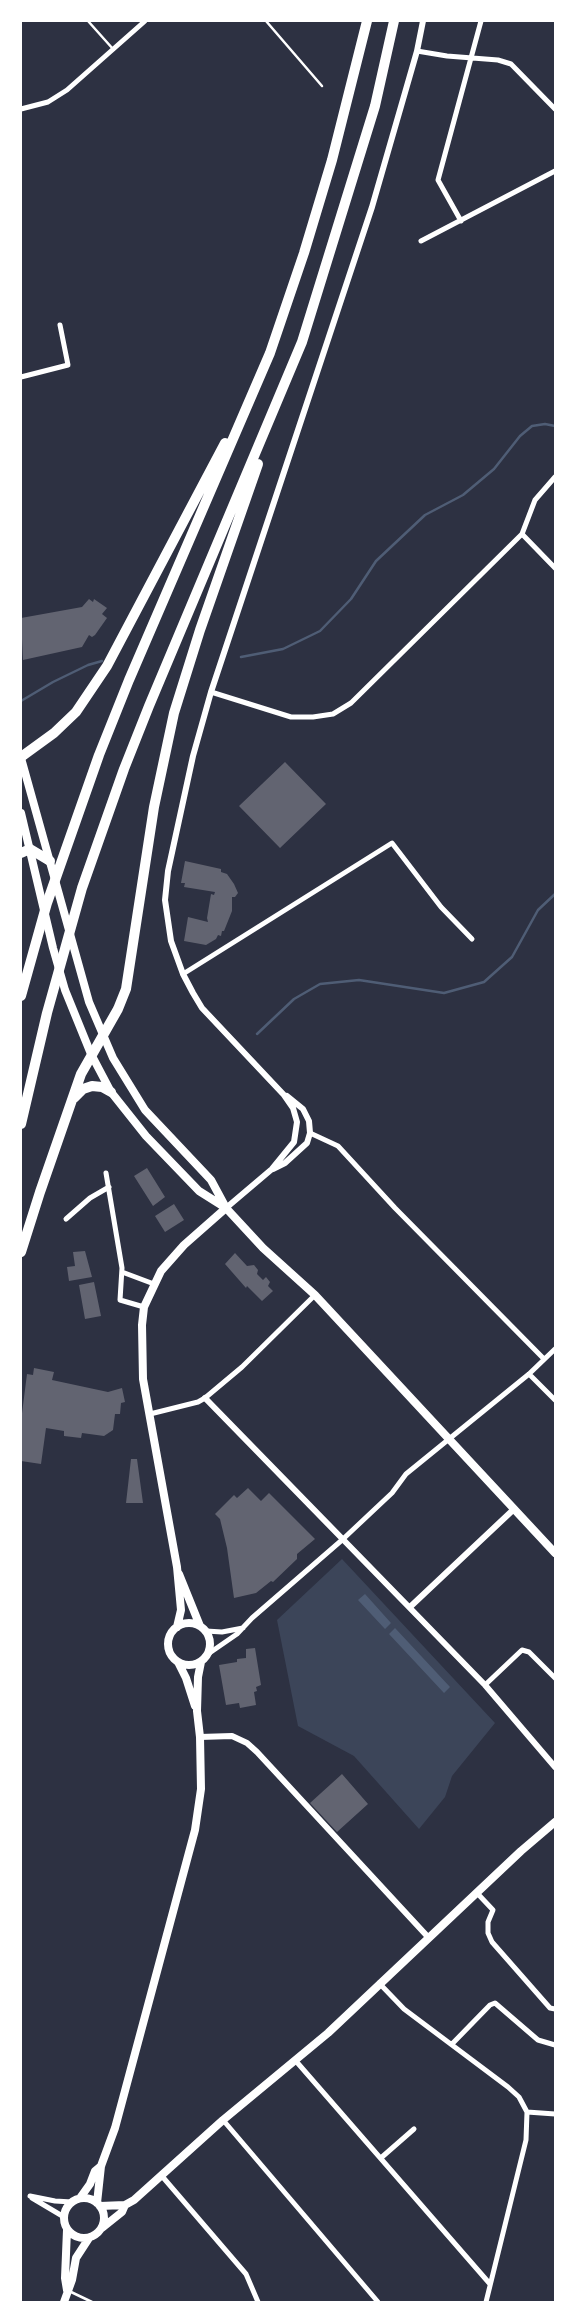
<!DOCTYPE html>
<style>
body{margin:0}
#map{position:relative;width:576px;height:2323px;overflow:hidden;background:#2d3142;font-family:"Open Sans",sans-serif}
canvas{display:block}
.frame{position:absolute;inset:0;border:22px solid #fff;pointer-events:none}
</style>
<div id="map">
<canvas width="576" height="2323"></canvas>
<div class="frame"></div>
</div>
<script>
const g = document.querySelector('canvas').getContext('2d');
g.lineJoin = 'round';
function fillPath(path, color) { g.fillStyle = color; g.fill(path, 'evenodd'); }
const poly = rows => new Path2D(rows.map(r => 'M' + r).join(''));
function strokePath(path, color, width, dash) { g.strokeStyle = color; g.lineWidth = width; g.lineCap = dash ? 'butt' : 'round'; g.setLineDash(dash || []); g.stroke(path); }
const green = poly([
 [342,1559,495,1723,452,1776,445,1797,419,1829,354,1756,298,1726,277,1620]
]);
const water = poly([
 [365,1594,391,1623,385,1629,358,1600],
 [395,1628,450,1687,444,1693,389,1634]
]);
const stream = poly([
 [241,657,283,649,320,631,351,599,376,561,425,515,463,495,494,469,520,436,532,426,545,424,555,426],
 [21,701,53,682,88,665,102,661],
 [257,1034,294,999,320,984,359,980,444,993,484,982,512,957,538,910,555,894]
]);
const building = poly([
 [89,599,93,602,94,599,107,608,102,614,107,618,95,635,92,637,89,635,82,647,23,660,21,618,82,607],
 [285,762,326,804,280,848,239,806],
 [185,861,221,869,221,872,227,874,234,884,238,893,235,897,232,897,232,911,224,931,222,931,221,936,218,935,216,939,206,945,184,941,188,917,208,922,207,918,211,894,214,895,215,892,184,887,185,883,181,883],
 [147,1168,165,1197,153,1206,134,1176],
 [174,1204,184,1220,165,1232,155,1216],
 [85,1251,92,1277,69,1281,67,1267,75,1266,73,1252],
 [235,1253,247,1266,254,1265,258,1270,257,1274,263,1280,266,1277,270,1282,268,1286,273,1291,262,1301,247,1286,246,1288,225,1264],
 [94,1282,101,1316,85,1319,79,1285],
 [34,1368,54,1372,52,1380,108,1392,122,1388,125,1402,121,1403,120,1414,115,1414,113,1430,104,1436,82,1433,81,1438,64,1436,64,1431,46,1428,41,1464,21,1461,21,1421,27,1374,33,1375],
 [131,1459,137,1459,143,1503,126,1503],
 [248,1488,261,1501,269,1493,315,1539,297,1554,297,1559,273,1582,271,1581,256,1593,234,1598,227,1548,220,1519,215,1514,234,1495,237,1498],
 [255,1648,261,1685,256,1687,257,1691,254,1692,256,1705,240,1708,239,1703,226,1705,219,1665,237,1662,237,1659,246,1658,246,1649],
 [342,1774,368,1804,337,1832,310,1803]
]);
const service = poly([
 [88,21,113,49],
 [266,21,322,86],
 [69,2291,92,2302]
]);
const minor = poly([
 [417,51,447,56,498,60,511,64,555,109],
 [21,109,48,102,67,90,145,21],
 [461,221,438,180,481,21],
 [421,241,555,171],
 [21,377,68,365,60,325],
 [522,534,555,568],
 [211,692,291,717,313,717,333,714,351,703,522,534,535,500,555,477],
 [183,974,392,843,441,907,472,939],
 [310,1133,338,1146,395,1208,544,1359],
 [106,1173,122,1268,120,1300,144,1307],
 [66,1219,90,1198,109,1187],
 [122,1272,154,1284],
 [529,1374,555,1400],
 [150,1414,198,1402,205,1398,242,1367,315,1295],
 [206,1631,222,1632,243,1628],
 [208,1654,237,1634,252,1618,342,1540,392,1493,406,1474,529,1374,555,1349],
 [485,1685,522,1650,529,1652,555,1678],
 [477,1893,493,1910,488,1922,488,1933,492,1942,550,2008,555,2009],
 [379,1983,404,2009,508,2087,519,2097,527,2112,526,2140,486,2302],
 [452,2044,490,2005,495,2003,538,2040,555,2045],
 [295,2060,490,2284],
 [527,2112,555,2114],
 [223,2120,378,2302],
 [382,2157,414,2129],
 [161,2175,246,2274,258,2302],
 [30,2196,55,2201,72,2202],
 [32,2198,64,2217]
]);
const tertiary = poly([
 [273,1169,285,1163,307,1143,310,1133,309,1121,303,1109,287,1096],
 [226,1208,272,1169,294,1142,297,1122,293,1108,284,1095,202,1008,193,993,183,974,171,941,165,900,168,871,193,756,211,692,372,207,417,51,423,21],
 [205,1398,485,1685,555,1767],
 [410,1607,513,1510],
 [200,1737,232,1736,247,1743,257,1752,428,1937]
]);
const secondary = poly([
 [21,758,89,1002,113,1058,145,1110,211,1180,225,1206],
 [21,813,53,948,65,990,91,1054,111,1092,146,1136,199,1191,226,1208,263,1248,315,1295,555,1553],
 [179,1574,200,1626],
 '168 1644a21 21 0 1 1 42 0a21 21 0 1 1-42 0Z',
 [177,1627,181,1610,177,1567,143,1379,142,1325,144,1307,161,1271,184,1245,226,1208],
 [178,1662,186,1678,195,1706],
 '64 2218a20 20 0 1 1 40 0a20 20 0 1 1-40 0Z',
 [80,2198,90,2184,95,2171,101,2166],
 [97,2203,101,2166,115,2128,195,1830,201,1789,200,1737,197,1711,198,1677,201,1662],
 [100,2206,125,2205,134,2200,223,2120,328,2033,521,1851,555,1822],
 [102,2228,122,2212,125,2205],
 [67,2230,65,2278,67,2290],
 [64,2302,72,2280,76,2258,89,2238]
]);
const motorway = poly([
 [21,757,54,733,76,712,107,666,225,443],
 [21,853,30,849,50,861],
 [21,996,47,903,99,755,129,680,270,353,304,253,332,160,367,21],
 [74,1098,83,1089,92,1086,102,1087,111,1092],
 [21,1124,47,1013,82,888,124,769,149,706,302,342,375,106,394,21],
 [21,1252,40,1192,81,1074,118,1009,126,989,154,807,174,713,200,630,258,464]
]);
fillPath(green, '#3c4559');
fillPath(water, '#4f5d75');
strokePath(stream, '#4f5d75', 2.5);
fillPath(building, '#626471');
strokePath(service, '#fff', 2.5);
strokePath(minor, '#fff', 5);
strokePath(tertiary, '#fff', 6);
strokePath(secondary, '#fff', 8);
strokePath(motorway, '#fff', 10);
</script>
